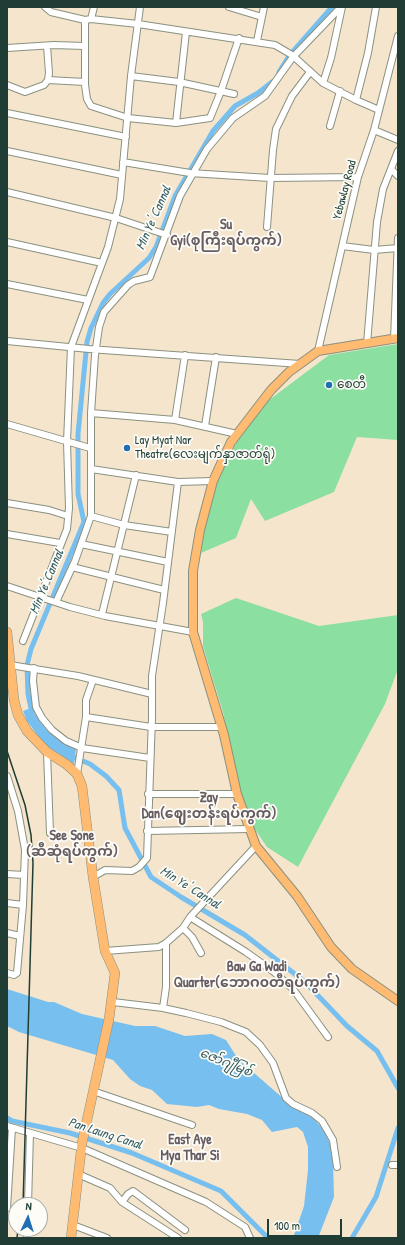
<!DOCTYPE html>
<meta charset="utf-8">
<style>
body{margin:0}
#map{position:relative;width:405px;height:1245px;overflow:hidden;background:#f5e5cd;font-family:"Patrick Hand",sans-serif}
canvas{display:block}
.frame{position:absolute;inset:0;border:8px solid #1f3d34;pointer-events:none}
.north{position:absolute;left:8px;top:1197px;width:40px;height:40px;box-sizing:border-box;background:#fdfcf7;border:1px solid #a4b0a9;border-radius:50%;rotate:4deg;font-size:11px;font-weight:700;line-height:16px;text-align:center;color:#1f3d34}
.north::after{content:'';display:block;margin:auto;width:14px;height:18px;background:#1f6fb2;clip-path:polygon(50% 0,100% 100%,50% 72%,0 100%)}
.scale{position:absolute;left:267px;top:1219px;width:75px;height:18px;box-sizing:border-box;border:2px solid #1f3d34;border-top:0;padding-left:5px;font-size:12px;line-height:14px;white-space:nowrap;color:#1f3d34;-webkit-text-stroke:3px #fdfcf7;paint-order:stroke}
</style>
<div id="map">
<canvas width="405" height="1245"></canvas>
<div class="frame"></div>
<div class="north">N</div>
<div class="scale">100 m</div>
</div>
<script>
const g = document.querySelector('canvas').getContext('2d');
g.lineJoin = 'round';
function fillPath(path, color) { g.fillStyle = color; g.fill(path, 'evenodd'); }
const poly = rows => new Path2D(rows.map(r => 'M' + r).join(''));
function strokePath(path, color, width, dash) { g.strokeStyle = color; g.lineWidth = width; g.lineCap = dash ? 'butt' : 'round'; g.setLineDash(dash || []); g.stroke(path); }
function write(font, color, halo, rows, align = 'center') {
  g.font = font + ' "Patrick Hand","Noto Sans Myanmar",sans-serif'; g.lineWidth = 3.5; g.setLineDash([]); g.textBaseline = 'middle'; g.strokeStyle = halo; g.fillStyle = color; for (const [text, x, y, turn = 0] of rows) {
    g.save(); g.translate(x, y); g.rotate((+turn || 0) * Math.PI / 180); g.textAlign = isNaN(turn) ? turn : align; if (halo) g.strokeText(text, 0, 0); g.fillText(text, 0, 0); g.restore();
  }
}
const green = poly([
 [398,344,398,440,357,437,334,492,265,521,251,499,236,538,201,553,205,502,253,412,329,355],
 [236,598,319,626,398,615,398,669,385,704,298,867,267,847,242,810,223,712,203,646,203,622,201,614]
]);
const water = poly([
 [31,708,41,723,48,731,76,749,74,764,47,746,39,737,27,721,23,711],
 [7,989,48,1002,54,1002,82,1014,135,1026,155,1026,185,1036,212,1034,226,1040,238,1059,285,1100,314,1119,324,1130,330,1144,333,1162,334,1197,318,1238,293,1238,304,1206,308,1170,308,1147,303,1132,297,1127,272,1132,262,1120,247,1114,219,1109,209,1105,197,1107,167,1104,152,1090,140,1086,130,1079,113,1060,19,1032,7,1026]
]);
const canal = poly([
 [279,72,289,56,332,7],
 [32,713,28,694,27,665,31,649,84,522,78,494,78,434,87,342,91,328,103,303,110,294,149,258,156,247,175,196,213,131,235,106,258,93,272,82],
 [69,755,90,764,106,776,119,790,125,828,151,877,181,897,245,935,305,982,347,1026,377,1051,398,1088],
 [7,1118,12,1121,70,1133,132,1153,221,1191,268,1238],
 [352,1238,376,1197,398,1128]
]);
const minor = poly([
 [45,7,51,12,85,20,91,19,138,24,275,45,292,55,323,83,356,100,379,110],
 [229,7,262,17],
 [91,19,94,7],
 [85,20,85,85,87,99,91,106,128,118,176,123,210,118,221,91,239,38],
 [257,41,264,7],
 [7,48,54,45,84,46],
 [131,76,179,82,234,94],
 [48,80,85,82],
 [323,83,331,58,342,7],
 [7,85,25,92,44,85,48,80,49,73,47,46],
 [356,100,368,53,376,7],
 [7,113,126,137],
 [176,123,186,32],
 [330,126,340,91],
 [374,130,398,140],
 [7,151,122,175],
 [123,162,190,173,270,178,358,177],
 [391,169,398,176],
 [7,192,116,218,167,235],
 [267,227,273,150,276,129,292,96,310,72],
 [7,242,102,263],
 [342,246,374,250,398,248],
 [7,284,88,300],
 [394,339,398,238],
 [7,341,89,349,300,364],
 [367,344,377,222,383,189,398,151],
 [318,351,358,177,374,130,398,36],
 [91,413,175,420,237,434],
 [175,420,185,355],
 [7,424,90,448],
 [205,426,216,357],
 [213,481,178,482,91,469,91,413,95,355,99,327,104,312,128,285,134,281,150,277,180,196,207,149,233,118,265,96,293,57,341,7],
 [7,503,49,510,68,516],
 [91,516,124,525,172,532],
 [7,534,60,543],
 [81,544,168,562],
 [72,567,164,590],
 [7,586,70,607,105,616,193,632],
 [56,602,75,561,91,516,91,469],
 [102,614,136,475],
 [23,641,67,529,69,508,67,442,71,347,108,247,120,199,131,76,140,7],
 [10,665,78,676,152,694],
 [34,668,33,681,36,707,42,718,52,730,66,741,82,748,150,758],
 [86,717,151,727,221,727],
 [47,752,50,833],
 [77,774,86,717,86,700,93,680],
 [7,776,18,811,25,850,23,905,17,973,14,975,7,973],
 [148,794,237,794],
 [147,831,249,829],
 [7,874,24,875],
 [93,877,105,870,132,871,139,867,147,858,152,718,152,676,163,603,178,482],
 [7,903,23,905],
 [190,917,246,952,274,972,293,989,328,1037],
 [183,928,192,937,201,953],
 [7,933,20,936],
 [105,951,159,947,166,943,183,928,191,916,256,846],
 [113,1002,163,1008,186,1013,221,1022,246,1032,260,1045,273,1063,286,1098,293,1104,312,1113,322,1121,333,1140,337,1167],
 [163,1008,166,987,166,943],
 [93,1091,192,1125],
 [7,1126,82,1148,206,1202,245,1227,250,1238],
 [392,1165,398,1165],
 [78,1174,110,1188,122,1202,178,1238],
 [122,1202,128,1194,133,1191,185,1230],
 [28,1205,30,1133],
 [7,1208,12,1128],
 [73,1225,107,1238],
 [27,1238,27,1229]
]);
const major = poly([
 [398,338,318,351,289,372,271,390,231,442,213,481,200,530,193,571,193,632,224,735,237,794,256,846,297,896,331,947,352,969,398,1001]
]);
const highway = poly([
 [7,632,14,700,18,715,27,731,47,752,66,764,77,774,82,786,93,877,105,951,115,973,109,1019,82,1143,71,1238]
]);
const rail = poly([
 [7,751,25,805,31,835,33,863,23,1205],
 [17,1238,18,1229]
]);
const markers = [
 [329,385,4,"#1f6fb2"],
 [127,448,4,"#1f6fb2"]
];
const streetNames = [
 ["Yebawlay Road",345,190,-75]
];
const poiNames = [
 ["စေတီ",337,385],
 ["Lay Myat Nar",135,441],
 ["Theatre(လေးမျက်နှာဇာတ်ရုံ)",135,455]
];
const waterNames = [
 ["Min Ye' Cannal",154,218,-66],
 ["Min Ye' Cannal",47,582,-67],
 ["Min Ye' Cannal",190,888,32],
 ["ဇော်ဂျီမြစ်",226,1063,22],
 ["Pan Laung Canal",105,1134,18]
];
const quarterNames = [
 ["Su",226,225],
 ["Gyi(စုကြီးရပ်ကွက်)",226,241],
 ["Zay",209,798],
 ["Dan(ဈေးတန်းရပ်ကွက်)",209,814],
 ["See Sone",72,836],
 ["(ဆီဆုံရပ်ကွက်)",72,852],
 ["Baw Ga Wadi",257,967],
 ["Quarter(ဘောဂ၀တီရပ်ကွက်)",257,983],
 ["East Aye",190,1140],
 ["Mya Thar Si",190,1156]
];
fillPath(green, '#8bdfa1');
fillPath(water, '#77bfef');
strokePath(canal, '#77bfef', 5);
strokePath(minor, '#8a9180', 8);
strokePath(major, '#8a9180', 10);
strokePath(highway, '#8a9180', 10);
strokePath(minor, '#fff', 6);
strokePath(major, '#febb71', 8);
strokePath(highway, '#febb71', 9);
strokePath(rail, '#1f3d34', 1.5);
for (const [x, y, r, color] of markers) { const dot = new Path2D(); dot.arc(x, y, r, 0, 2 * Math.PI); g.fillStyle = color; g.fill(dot); strokePath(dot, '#fdfcf7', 1.5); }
write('12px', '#1f3d34', '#fdfcf7', streetNames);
write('12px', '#1f3d34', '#fdfcf7', poiNames, 'left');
write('italic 13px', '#355e63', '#fdfcf7', waterNames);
write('bold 14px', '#675d62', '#fdfcf7', quarterNames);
</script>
